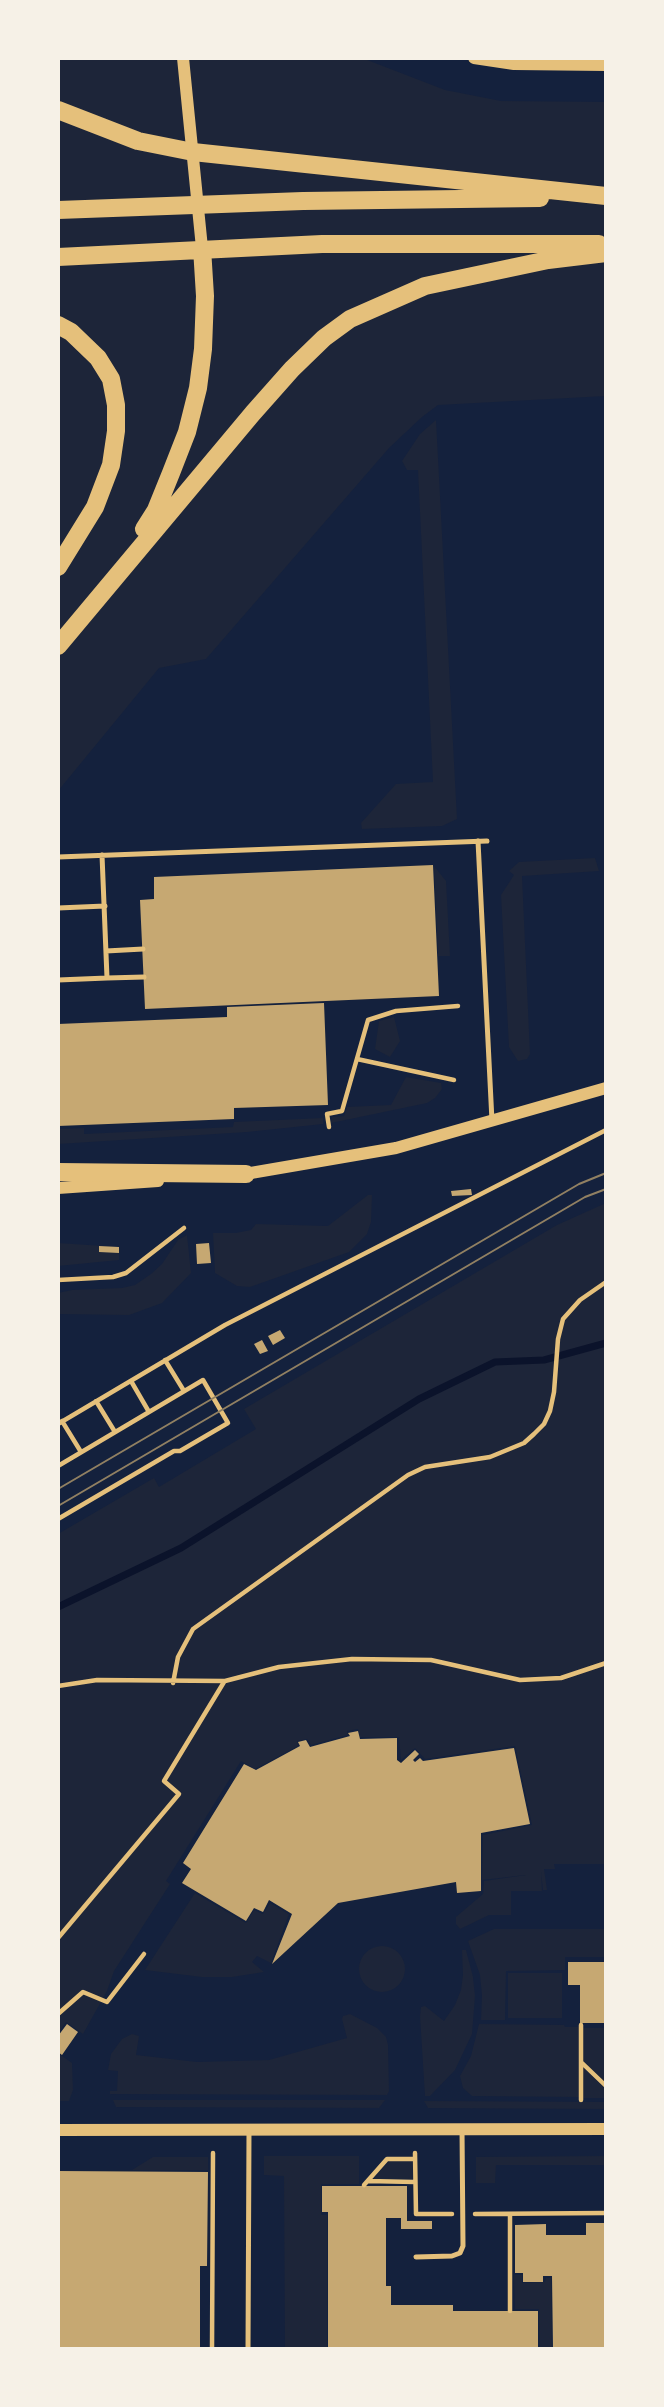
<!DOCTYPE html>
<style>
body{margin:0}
#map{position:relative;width:664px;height:2407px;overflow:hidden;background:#14213d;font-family:"Varela Round",sans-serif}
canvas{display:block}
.frame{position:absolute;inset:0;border:60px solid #f6f1e7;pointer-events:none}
</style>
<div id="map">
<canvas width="664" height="2407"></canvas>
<div class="frame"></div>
</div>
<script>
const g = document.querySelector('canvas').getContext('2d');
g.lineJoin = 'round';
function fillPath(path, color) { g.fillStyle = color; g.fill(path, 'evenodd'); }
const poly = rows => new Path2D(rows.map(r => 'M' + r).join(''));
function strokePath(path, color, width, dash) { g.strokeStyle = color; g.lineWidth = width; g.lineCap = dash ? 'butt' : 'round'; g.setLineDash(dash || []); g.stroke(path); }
const green = poly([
 [58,58,362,58,445,90,501,101,606,102,606,396,438,405,422,417,389,448,206,659,159,668,58,791],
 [436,420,457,819,442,826,362,829,361,823,396,784,433,782,418,470,407,470,402,461,420,434],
 [595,858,599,871,522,876,530,1054,527,1059,518,1061,509,1047,501,895,514,875,509,871,519,862],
 [434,866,446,881,450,956,438,956],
 [394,1017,400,1041,390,1057,375,1049,379,1021],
 [406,1077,441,1083,442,1089,435,1098,427,1103,331,1123,332,1117,344,1116,347,1107,391,1105],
 [323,1118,323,1124,247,1132,58,1144,58,1129,84,1128,84,1134,233,1127,234,1122],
 [368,1195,372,1195,371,1222,367,1234,349,1252,250,1287,237,1286,215,1273,213,1233,236,1233,251,1230,256,1224,328,1226],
 [606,1203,606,1864,554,1864,555,1869,544,1869,547,1890,543,1890,541,1872,542,1891,511,1891,511,1915,489,1915,460,1929,456,1924,456,1917,483,1894,484,1881,526,1875,482,1880,483,1835,532,1825,515,1746,425,1759,415,1748,401,1760,399,1737,360,1737,358,1729,347,1731,348,1735,311,1745,307,1739,297,1741,298,1746,255,1769,241,1761,166,1881,170,1884,114,1971,107,1991,83,2034,66,2022,58,2034,58,1534,154,1478,159,1487,256,1429,244,1409,557,1225],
 [187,1235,191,1273,162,1303,129,1315,58,1314,58,1293,72,1290,122,1288,135,1285,151,1274,162,1264,178,1240],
 [58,1243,119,1247,119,1260,58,1266],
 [195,1893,246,1923,254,1910,263,1914,270,1903,289,1914,271,1963,257,1956,252,1962,264,1972,232,1977,202,1977,145,1970],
 [494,1929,606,1929,606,1957,565,1957,565,1970,506,1971,505,2020,481,2020,482,1995,480,1975,468,1941],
 '359 1969a23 23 0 1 1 46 0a23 23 0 1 1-46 0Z',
 [462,1950,466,1950,473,1977,475,1996,472,2034,455,2070,430,2096,425,2096,420,2016,421,2007,425,2006,444,2021,455,2005,461,1990,463,1975],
 [508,1973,562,1973,562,2018,508,2018],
 [350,2014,377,2028,386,2037,388,2045,389,2091,387,2095,110,2094,110,2091,117,2091,118,2071,108,2070,111,2054,122,2039,132,2034,139,2036,136,2055,197,2062,269,2060,347,2038,342,2019,343,2016],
 [479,2024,564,2025,565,2027,579,2027,580,2097,472,2096,463,2088,460,2076,471,2056],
 [583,2028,606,2028,606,2083,583,2062],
 [58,2053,72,2063,73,2090,69,2101,58,2101],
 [583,2067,606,2089,606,2098,583,2098],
 [113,2100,385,2100,379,2108,116,2107],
 [424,2101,606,2102,606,2109,428,2108],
 [264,2156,359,2156,359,2184,321,2184,321,2215,327,2215,327,2349,285,2349,284,2176,264,2175],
 [606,2156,606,2165,496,2165,495,2183,476,2183,476,2157],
 [153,2157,208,2157,208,2170,132,2170],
 [389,2161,413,2161,413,2179,373,2179],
 [514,2275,522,2275,522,2283,545,2282,546,2278,551,2278,552,2349,540,2349,539,2309,515,2309]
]);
const stream = poly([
 [58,1607,181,1548,419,1399,495,1362,544,1360,606,1343]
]);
const building = poly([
 [433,865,439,996,145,1009,140,900,154,899,154,877],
 [324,1003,328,1105,234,1108,234,1119,58,1126,58,1024,227,1017,227,1007],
 [471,1189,472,1195,452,1196,451,1191],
 [209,1243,211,1263,197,1264,196,1244],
 [99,1246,119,1247,119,1253,99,1252],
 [280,1330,285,1338,273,1345,268,1336],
 [262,1340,268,1351,260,1354,254,1344],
 [358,1731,360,1739,397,1738,397,1760,401,1763,415,1750,419,1754,413,1760,415,1762,420,1758,423,1761,514,1748,530,1824,481,1833,481,1891,457,1893,456,1882,338,1903,272,1964,292,1914,269,1900,263,1912,254,1908,246,1921,182,1883,191,1869,183,1863,244,1764,256,1770,300,1746,298,1742,306,1740,310,1747,350,1736,348,1733],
 [568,1962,606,1962,606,2023,580,2023,580,1985,568,1985],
 [67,2024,78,2032,62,2055,58,2052,58,2036],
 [58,2171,208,2172,207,2266,200,2266,200,2349,58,2349],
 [322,2186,407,2186,407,2221,432,2221,432,2229,401,2229,401,2218,386,2218,386,2286,391,2286,391,2305,453,2305,453,2311,538,2311,538,2349,328,2349,328,2212,322,2212],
 [586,2223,606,2223,606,2349,553,2349,552,2276,543,2276,543,2282,523,2282,523,2273,515,2273,515,2225,546,2224,546,2235,586,2235]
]);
const path = poly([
 [357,1059,454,1080],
 [329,1127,327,1114,342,1111,368,1020,396,1011,458,1006],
 [58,1280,113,1277,126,1273,184,1228],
 [165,1360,184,1391],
 [131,1381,149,1412],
 [96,1401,115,1432],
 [62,1421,81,1452],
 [58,1424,225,1325,606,1130],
 [58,1466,203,1380,228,1423,180,1451,174,1451,58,1519],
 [173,1683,178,1657,193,1629,408,1475,425,1467,490,1457,524,1443,534,1434,544,1424,550,1411,554,1392,558,1339,563,1319,580,1300,606,1282],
 [58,1686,97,1680,225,1681,279,1667,352,1659,431,1660,520,1680,561,1678,606,1663],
 [58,1938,179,1794,164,1781,224,1682],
 [58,2014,83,1992,107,2002,144,1954],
 [581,2025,581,2100],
 [582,2063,606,2086],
 [415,2153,416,2214,452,2214],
 [368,2181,415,2182],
 [364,2185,387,2159,415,2159],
 [475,2214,606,2213],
 [510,2214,510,2311],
 [212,2349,213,2153]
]);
const service = poly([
 [478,841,492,1121],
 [58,857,487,841],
 [58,908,105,906],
 [106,951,143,949],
 [107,978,144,977],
 [58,980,107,978,102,855],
 [416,2257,452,2256,460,2253,463,2246,462,2129],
 [248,2349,249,2132]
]);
const tertiary = poly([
 [183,58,202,248],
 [474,58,514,64,606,65],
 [239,1175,396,1148,606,1088],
 [58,1188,158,1181],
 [58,2130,606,2129]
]);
const primary = poly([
 [58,110,138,141,193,152,606,196],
 [58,210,303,201,540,198],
 [58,257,322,244,599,244],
 [58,325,71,332,98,358,111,379,116,405,116,431,111,465,95,507,58,567],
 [144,529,156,510,171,473,187,432,198,388,203,349,205,296,202,248],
 [58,646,253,413,292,369,324,338,350,319,425,286,548,260,606,253],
 [58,1172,246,1174]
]);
const tram = poly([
 [58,1489,579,1184,606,1173],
 [58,1506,585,1197,606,1189]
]);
fillPath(green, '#1d2539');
strokePath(stream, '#0b132b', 7);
fillPath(building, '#c6a872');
strokePath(path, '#e5c07b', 4.5);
strokePath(service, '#e5c07b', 5);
strokePath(tertiary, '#e5c07b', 12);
strokePath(primary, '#e5c07b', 18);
strokePath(tram, '#918062', 2);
</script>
